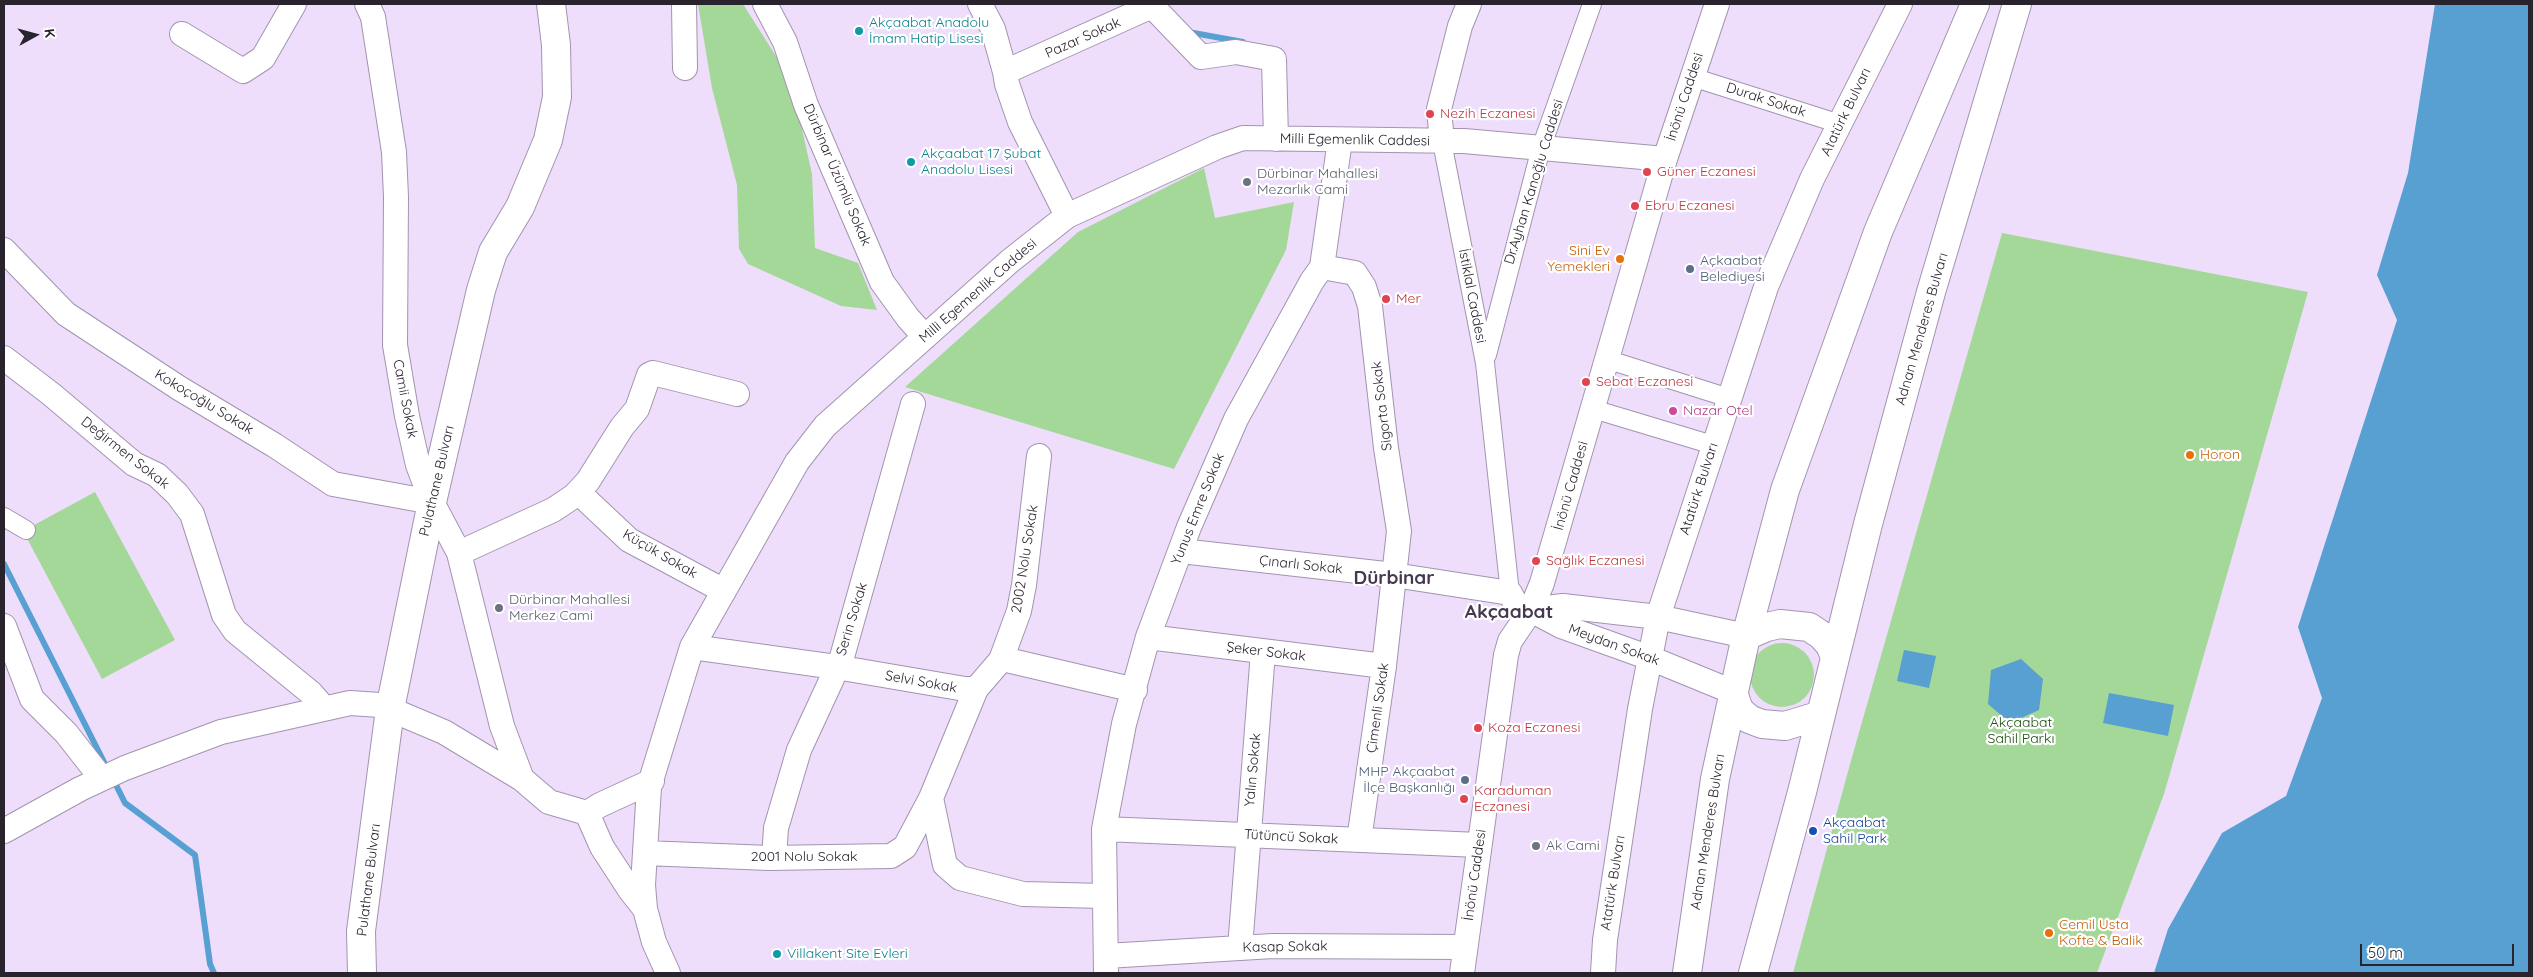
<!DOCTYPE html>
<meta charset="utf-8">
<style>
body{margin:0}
#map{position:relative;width:2533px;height:977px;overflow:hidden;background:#eedefc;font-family:Quicksand,sans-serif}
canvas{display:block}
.frame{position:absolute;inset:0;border:5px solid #29232e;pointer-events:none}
.north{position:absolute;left:10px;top:10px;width:50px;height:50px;-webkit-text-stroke:4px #fff;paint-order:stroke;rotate:83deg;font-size:14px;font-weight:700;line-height:20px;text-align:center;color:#29232e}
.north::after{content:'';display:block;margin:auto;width:18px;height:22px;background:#29232e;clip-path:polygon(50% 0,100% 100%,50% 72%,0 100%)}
.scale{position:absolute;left:2360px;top:944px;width:154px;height:22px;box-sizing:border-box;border:2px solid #29232e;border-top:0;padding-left:6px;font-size:15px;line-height:18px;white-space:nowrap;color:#29232e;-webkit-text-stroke:4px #fff;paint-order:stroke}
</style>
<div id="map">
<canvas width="2533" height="977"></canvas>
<div class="frame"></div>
<div class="north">K</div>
<div class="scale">50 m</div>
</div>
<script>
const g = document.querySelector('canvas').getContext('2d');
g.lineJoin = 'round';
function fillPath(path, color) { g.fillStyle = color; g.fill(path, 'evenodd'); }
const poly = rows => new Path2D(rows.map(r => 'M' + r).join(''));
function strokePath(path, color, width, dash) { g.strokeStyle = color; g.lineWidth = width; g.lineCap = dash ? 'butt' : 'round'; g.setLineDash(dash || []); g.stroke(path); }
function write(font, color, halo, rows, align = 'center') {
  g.font = font + ' Quicksand,sans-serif'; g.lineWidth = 4.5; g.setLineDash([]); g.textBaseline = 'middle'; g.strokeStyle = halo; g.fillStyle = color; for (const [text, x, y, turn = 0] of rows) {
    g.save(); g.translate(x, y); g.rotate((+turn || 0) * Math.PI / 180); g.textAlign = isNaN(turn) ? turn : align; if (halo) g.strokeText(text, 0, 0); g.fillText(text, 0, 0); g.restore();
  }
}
const green = poly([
 [698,4,743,4,791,80,812,174,815,248,858,263,877,310,841,306,748,264,739,249,737,185,712,88],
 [1204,168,1215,218,1294,202,1286,250,1174,469,905,387,1078,232],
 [2002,233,2308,292,2164,794,2097,973,1793,973,1852,757],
 [95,492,175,640,102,679,23,531],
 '1750 675a32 32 0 1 1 64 0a32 32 0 1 1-64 0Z'
]);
const water = poly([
 [2435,4,2529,4,2529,973,2154,973,2168,929,2222,833,2286,796,2322,698,2298,627,2397,320,2377,275,2408,173],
 [1904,650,1936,656,1929,688,1897,681],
 [2021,659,2043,679,2039,710,2010,723,1988,704,1991,670],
 [2109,693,2174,705,2168,736,2103,723]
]);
const stream = poly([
 [1188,32,1243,42],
 [4,564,108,770],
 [113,779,125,803,195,855,210,964,214,973]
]);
const pedestrian = poly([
 [1692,77,1840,124],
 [1442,142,1485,363,1510,593],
 [1487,355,1541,148,1592,4],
 [1609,360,1729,398],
 [1593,409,1713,445],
 [4,517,26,530]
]);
const minor = poly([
 [367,4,373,17,394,152,396,197,395,345,407,416,418,465,432,502,459,553,502,726,522,779],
 [684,4,685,68],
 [765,4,785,42,806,105,882,282,908,318,925,337],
 [980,4,993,29,1005,72],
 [182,34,243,71,263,58,294,4],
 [1442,142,1439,109,1460,26,1469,4],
 [1067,216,1020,122,1007,84,1005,72,1152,6,1201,57,1236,52,1274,59,1276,139],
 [4,250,66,314,179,388,274,445,333,484,432,502],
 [1322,267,1355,273,1364,287,1370,306,1386,448,1399,531,1384,666,1359,840],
 [4,358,51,394,134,464,157,475,177,494,192,514,224,615,235,631,311,693,324,708],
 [578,492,629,540,724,591],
 [1181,551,1394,575,1510,593,1524,620],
 [459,553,553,510,574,496,588,481,622,427,637,409,649,375,653,373,737,394],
 [4,626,32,699,66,733,95,770],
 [1148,637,1384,666],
 [692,647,836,667,965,689,976,689,1001,660,1007,660,1135,690],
 [1001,660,1019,611,1024,585,1039,456],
 [1733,692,1650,658,1561,626,1531,610,1563,606,1658,617,1746,636],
 [931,798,945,865,960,878,1023,894,1104,896],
 [587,813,602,847,630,890,645,909,654,942,668,973],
 [587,813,600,805,652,781],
 [1104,829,1479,845],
 [4,831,80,789,125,768,221,732,350,703,380,705,444,732,522,779,549,802,587,813],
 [645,853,769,858,891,856,905,847,931,798,976,689],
 [774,858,776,828,799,750,842,657,913,404],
 [645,909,643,885,649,787,692,647,797,462,825,426,1010,261,1067,216,1217,147,1243,138,1464,141,1665,159],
 [1240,948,1263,652],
 [1106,956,1273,946,1464,947],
 [1106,973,1104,829,1124,724,1148,637,1189,527,1236,419,1312,281,1322,267,1340,140],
 [1462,973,1506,655,1510,641,1531,610,1542,583,1665,159,1717,4],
 [1603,973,1605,940,1640,709,1658,617,1766,287,1812,179,1900,4]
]);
const tertiary = poly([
 [362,973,361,931,390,709,432,502,481,290,493,252,520,207,548,140,557,97,556,45,551,4]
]);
const trunk = poly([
 [1746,636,1767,627,1780,624,1809,627,1821,635,1830,645,1835,657],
 [1733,692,1739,710,1749,719,1762,724,1785,726,1821,715],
 [1687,973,1715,779,1746,636,1785,490,1878,232,1975,4],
 [1753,973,1802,792,1868,524,1931,292,2017,4]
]);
const markers = [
 [859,31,5,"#0f9aa8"],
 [1430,114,5,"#e0444e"],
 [911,162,5,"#0f9aa8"],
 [1647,172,5,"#e0444e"],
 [1247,182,5,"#6b7280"],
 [1635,206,5,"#e0444e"],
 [1620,259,5,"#e8710a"],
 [1690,269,5,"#5c6f8a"],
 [1386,299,5,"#e0444e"],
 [1586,382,5,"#e0444e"],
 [1673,411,5,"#d1479c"],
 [2190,455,5,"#e8710a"],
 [1536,561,5,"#e0444e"],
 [499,608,5,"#6b7280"],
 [1478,728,5,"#e0444e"],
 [1465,780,5,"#5c6f8a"],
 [1464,799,5,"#e0444e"],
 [1813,831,5,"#1a4fb4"],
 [1536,846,5,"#6b7280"],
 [2049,933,5,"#e8710a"],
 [777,954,5,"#0f9aa8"]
];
const cultureNames = [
 ["Akçaabat Anadolu",869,23],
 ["İmam Hatip Lisesi",869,39],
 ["Akçaabat 17 Şubat",921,154],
 ["Anadolu Lisesi",921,170],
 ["Villakent Site Evleri",787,954]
];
const streetNames = [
 ["Pazar Sokak",1083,38,-24],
 ["İnönü Caddesi",1685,97,-72],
 ["Durak Sokak",1766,100,18],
 ["Atatürk Bulvarı",1846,112,-64],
 ["Milli Egemenlik Caddesi",1355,140,1],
 ["Dürbinar Üzümlü Sokak",837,175,67],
 ["Dr.Ayhan Kanoğlu Caddesi",1534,182,-73],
 ["Milli Egemenlik Caddesi",978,291,-41],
 ["İstiklal Caddesi",1472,296,79],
 ["Adnan Menderes Bulvarı",1922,329,-74],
 ["Camii Sokak",405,399,79],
 ["Kokoçoğlu Sokak",204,402,31],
 ["Sigorta Sokak",1382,406,-97],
 ["Değirmen Sokak",125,453,38],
 ["Pulathane Bulvarı",437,481,-77],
 ["İnönü Caddesi",1571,486,-74],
 ["Atatürk Bulvarı",1699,489,-72],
 ["Yunus Emre Sokak",1198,509,-68],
 ["Küçük Sokak",660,554,30],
 ["2002 Nolu Sokak",1025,559,-81],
 ["Çınarlı Sokak",1301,565,6],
 ["Serin Sokak",852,619,-73],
 ["Meydan Sokak",1614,645,20],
 ["Şeker Sokak",1266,652,7],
 ["Selvi Sokak",921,682,10],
 ["Çimenli Sokak",1378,708,-82],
 ["Yalın Sokak",1253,770,-85],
 ["Adnan Menderes Bulvarı",1708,832,-81],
 ["Tütüncü Sokak",1291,837,3],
 ["2001 Nolu Sokak",804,857],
 ["İnönü Caddesi",1475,875,-82],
 ["Pulathane Bulvarı",369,880,-83],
 ["Atatürk Bulvarı",1613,883,-81],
 ["Kasap Sokak",1285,947,-1]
];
const healthNames = [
 ["Nezih Eczanesi",1440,114],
 ["Güner Eczanesi",1657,172],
 ["Ebru Eczanesi",1645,206],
 ["Mer",1396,299],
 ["Sebat Eczanesi",1596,382],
 ["Sağlık Eczanesi",1546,561],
 ["Koza Eczanesi",1488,728],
 ["Karaduman",1474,791],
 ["Eczanesi",1474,807]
];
const worshipNames = [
 ["Dürbinar Mahallesi",1257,174],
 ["Mezarlık Cami",1257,190],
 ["Dürbinar Mahallesi",509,600],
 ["Merkez Cami",509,616],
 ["Ak Cami",1546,846]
];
const foodNames = [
 ["Sini Ev",1610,251,"right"],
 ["Yemekleri",1610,267,"right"],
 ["Horon",2200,455],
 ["Cemil Usta",2059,925],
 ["Kofte & Balik",2059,941]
];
const serviceNames = [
 ["Açkaabat",1700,261],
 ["Belediyesi",1700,277],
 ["MHP Akçaabat",1455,772,"right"],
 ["İlçe Başkanlığı",1455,788,"right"]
];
const hotelNames = [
 ["Nazar Otel",1683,411]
];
const parkNames = [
 ["Akçaabat",2021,723],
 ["Sahil Parkı",2021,739]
];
const transitNames = [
 ["Akçaabat",1823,823],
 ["Sahil Park",1823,839]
];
const districtNames = [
 ["Dürbinar",1394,578],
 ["Akçaabat",1509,612]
];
fillPath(green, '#a3d898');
fillPath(water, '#589fd2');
strokePath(stream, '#589fd2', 6);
strokePath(pedestrian, '#a294af', 20);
strokePath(minor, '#a294af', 26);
strokePath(tertiary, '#a294af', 30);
strokePath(trunk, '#a294af', 30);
strokePath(pedestrian, '#fff', 18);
strokePath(minor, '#fff', 24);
strokePath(tertiary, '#fff', 28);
strokePath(trunk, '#fff', 28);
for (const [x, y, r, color] of markers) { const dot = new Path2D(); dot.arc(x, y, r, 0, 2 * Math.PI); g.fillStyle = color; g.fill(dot); strokePath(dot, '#fff', 2); }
write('14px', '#0d838f', '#fff', cultureNames, 'left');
write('14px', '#29232e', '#fff', streetNames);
write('14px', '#be3a42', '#fff', healthNames, 'left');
write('14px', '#5b616d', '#fff', worshipNames, 'left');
write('14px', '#c56008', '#fff', foodNames, 'left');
write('14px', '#4e5e75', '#fff', serviceNames, 'left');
write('14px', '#b23c85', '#fff', hotelNames, 'left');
write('14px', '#1b4e0f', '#fff', parkNames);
write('14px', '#164399', '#fff', transitNames, 'left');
write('bold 19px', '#45384f', '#fff', districtNames);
</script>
